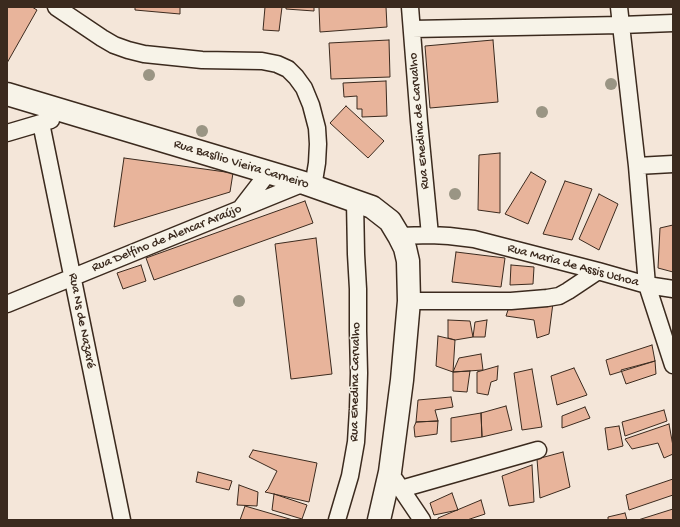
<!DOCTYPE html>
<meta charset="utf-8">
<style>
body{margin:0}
#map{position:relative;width:680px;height:527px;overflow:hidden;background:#f4e6d9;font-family:"Gochi Hand",sans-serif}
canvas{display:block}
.frame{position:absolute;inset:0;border:8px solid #3b2a1e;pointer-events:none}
</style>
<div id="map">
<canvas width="680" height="527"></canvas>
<div class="frame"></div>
</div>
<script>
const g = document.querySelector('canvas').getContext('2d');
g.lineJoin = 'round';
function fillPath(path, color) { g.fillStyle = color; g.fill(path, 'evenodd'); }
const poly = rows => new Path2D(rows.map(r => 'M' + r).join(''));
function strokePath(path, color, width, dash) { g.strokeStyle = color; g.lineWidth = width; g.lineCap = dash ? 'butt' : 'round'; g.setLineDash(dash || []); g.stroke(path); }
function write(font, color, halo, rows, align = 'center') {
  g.font = font + ' "Gochi Hand",sans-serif'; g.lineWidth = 3; g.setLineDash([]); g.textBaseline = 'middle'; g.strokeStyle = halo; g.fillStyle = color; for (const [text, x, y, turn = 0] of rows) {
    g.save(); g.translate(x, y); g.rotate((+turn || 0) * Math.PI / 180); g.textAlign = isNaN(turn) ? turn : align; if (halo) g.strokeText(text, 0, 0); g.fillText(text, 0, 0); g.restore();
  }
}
const building = poly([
 [7,7,32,7,37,10,7,63,7,7],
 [135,7,180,7,180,14,135,10,135,7],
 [265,7,282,7,279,31,263,30,265,7],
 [286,7,314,7,314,11,286,9,286,7],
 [319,7,386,7,387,27,320,32,319,7],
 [389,40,390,77,331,79,329,43,389,40],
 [493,40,498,102,430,108,425,46,493,40],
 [386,81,387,116,362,117,362,109,357,109,357,96,344,97,343,83,386,81],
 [346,106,384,141,368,158,330,123,346,106],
 [500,153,500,213,478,210,479,155,500,153],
 [124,158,233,173,230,192,114,227,124,158],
 [531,172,546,181,528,224,505,214,531,172],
 [565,181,592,189,572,240,543,234,565,181],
 [599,194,618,204,599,250,579,239,599,194],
 [305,201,313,223,154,280,146,258,305,201],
 [673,225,673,272,658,268,660,228,673,225],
 [316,238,332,374,291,379,275,244,316,238],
 [456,252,505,258,501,287,452,282,456,252],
 [141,265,146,281,123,289,117,273,141,265],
 [511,265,534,267,533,284,510,285,511,265],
 [511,301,553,303,549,334,537,338,534,320,506,316,511,301],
 [448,320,470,321,473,337,455,340,448,338,448,320],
 [487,320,485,337,473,337,475,322,487,320],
 [438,336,455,340,453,372,436,366,438,336],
 [652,345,655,361,610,375,606,360,652,345],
 [481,354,483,370,453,372,459,358,481,354],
 [655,361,656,374,626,384,621,370,655,361],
 [498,366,497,380,491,382,488,395,477,393,477,372,498,366],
 [574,368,587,395,557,405,551,376,574,368],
 [532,369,542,427,522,430,514,373,532,369],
 [470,371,467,392,453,391,453,372,470,371],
 [451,397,453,407,435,410,438,421,416,422,418,400,451,397],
 [506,406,512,430,482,437,481,413,506,406],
 [585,407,590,418,562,428,562,416,585,407],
 [664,410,667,421,625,436,622,422,664,410],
 [481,413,482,437,451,442,451,418,481,413],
 [438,421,437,434,415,437,414,427,416,422,438,421],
 [669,424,673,446,673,454,664,458,658,443,632,449,625,439,669,424],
 [619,426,623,446,608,450,605,428,619,426],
 [253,450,317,463,309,502,265,492,268,489,277,471,249,457,253,450],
 [563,452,570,487,540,498,537,459,563,452],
 [532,465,534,502,509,506,502,476,532,465],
 [198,472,232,481,229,490,196,482,198,472],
 [673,479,673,495,629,510,626,495,673,479],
 [239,485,258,492,257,506,237,505,239,485],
 [452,493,458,510,434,515,430,503,452,493],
 [274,494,307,505,302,519,272,510,274,494],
 [481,500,485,514,467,520,438,520,438,518,481,500],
 [245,506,293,520,240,520,245,506],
 [673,509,673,520,638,520,673,509],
 [625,513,627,520,608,520,608,517,625,513]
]);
const street = poly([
 [56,7,102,38,114,45,128,50,144,54,202,60,262,61,277,64,288,69,296,77,304,88,311,105,317,128,318,144,317,163,313,187],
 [410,7,419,121,430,235],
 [619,7,621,25,673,23],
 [412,29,621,25,637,166,647,285,673,365],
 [41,123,122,520],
 [7,133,51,120],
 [637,166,673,164],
 [241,208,268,173],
 [399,236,430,235,449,236,474,239,598,271,647,285,673,289],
 [409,301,511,301,547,298,559,296,568,291,598,271],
 [7,304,304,183],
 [395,480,422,520],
 [401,489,538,450],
 [337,520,350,476,356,442,358,409,359,373,358,331,358,289,356,254,355,201]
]);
const secondary = poly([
 [7,94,304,183,372,207,390,221,399,236,405,248,408,261,409,301,402,380,390,472,379,520]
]);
const trees = [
 [149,75],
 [611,84],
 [542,112],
 [202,131],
 [455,194],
 [239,301]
];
const streetNames = [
 ["Rua Enedina de Carvalho",420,121,-95],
 ["Rua Basílio Vieira Carneiro",241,165,17],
 ["Rua Delfino de Alencar Araújo",167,239,-22],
 ["Rua Maria de Assis Uchoa",573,266,15],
 ["Rua Ns de Nazaré",81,321,79],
 ["Rua Enedina Carvalho",356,382,-89]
];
fillPath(building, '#e8b49b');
strokePath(building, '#3b2a1e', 1);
strokePath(street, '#3b2a1e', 19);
strokePath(secondary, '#3b2a1e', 25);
strokePath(street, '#f7f3e8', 16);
strokePath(secondary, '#f7f3e8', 22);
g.fillStyle = '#9a9584';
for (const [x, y] of trees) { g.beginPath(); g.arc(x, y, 6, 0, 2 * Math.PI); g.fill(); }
write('13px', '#3b2a1e', '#f7f3e8', streetNames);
</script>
